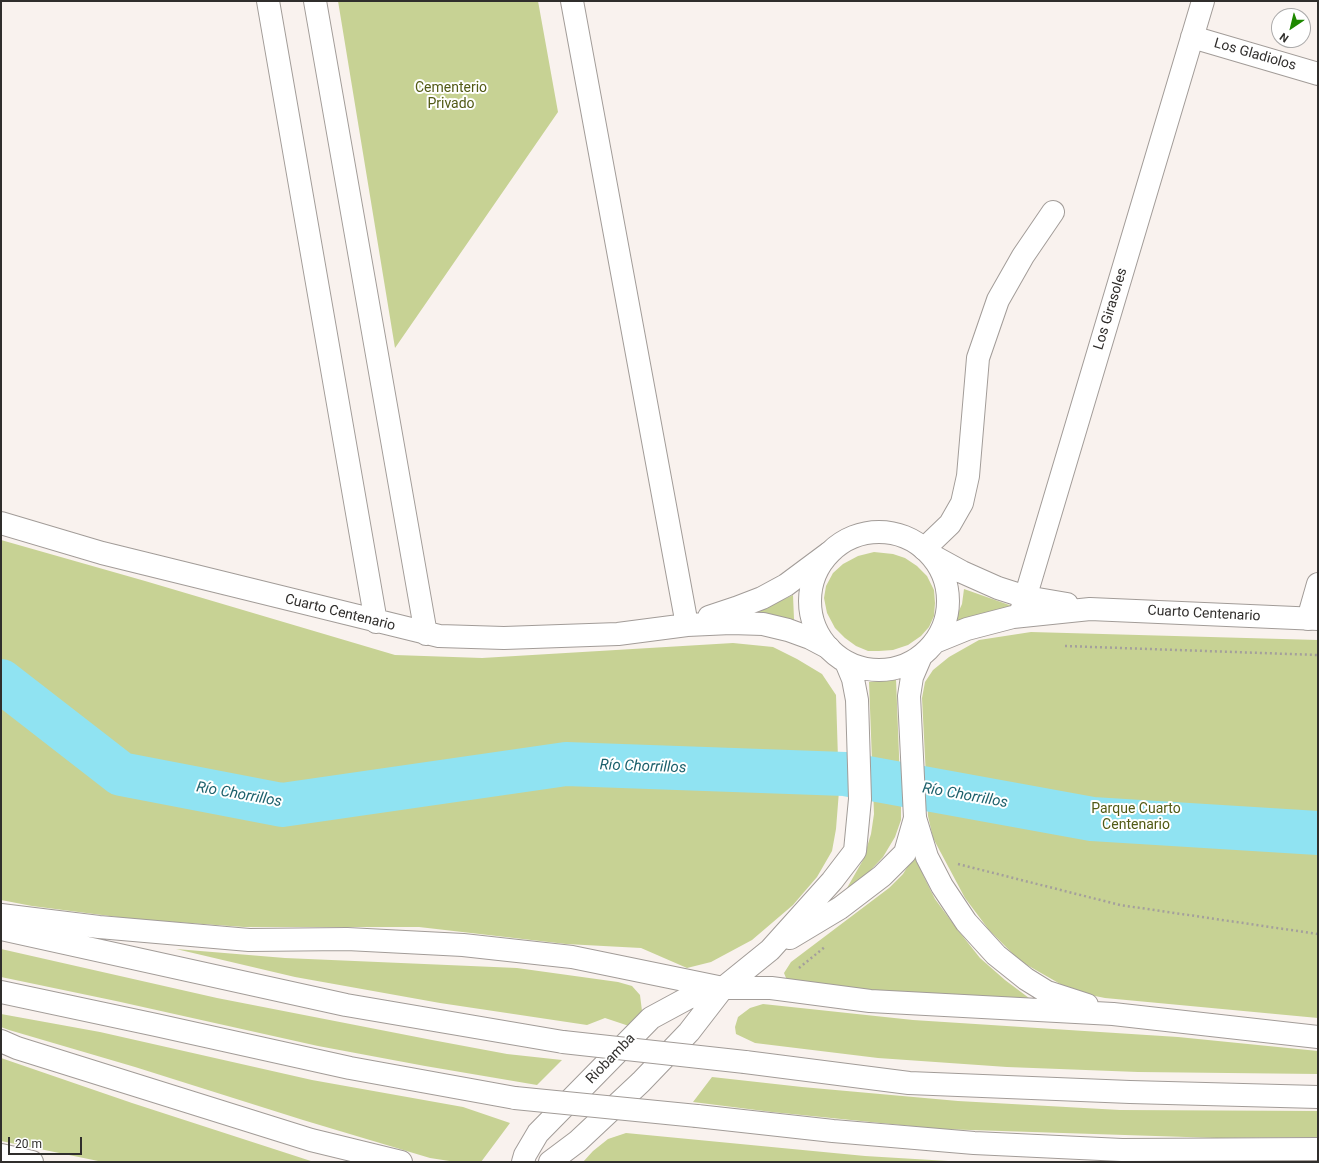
<!DOCTYPE html>
<meta charset="utf-8">
<style>
body{margin:0}
#map{position:relative;width:1319px;height:1163px;overflow:hidden;background:#f9f2ee;font-family:Roboto,sans-serif}
canvas{display:block}
.frame{position:absolute;inset:0;border:2px solid #302e2c;pointer-events:none}
.north{position:absolute;left:1271px;top:8px;width:40px;height:40px;box-sizing:border-box;background:#fff;border:1px solid #acabab;border-radius:50%;rotate:215deg;font-size:11px;font-weight:700;line-height:16px;text-align:center;color:#302e2c}
.north::after{content:'';display:block;margin:auto;width:14px;height:18px;background:#1e8800;clip-path:polygon(50% 0,100% 100%,50% 72%,0 100%)}
.scale{position:absolute;left:8px;top:1137px;width:74px;height:18px;box-sizing:border-box;border:2px solid #302e2c;border-top:0;padding-left:5px;font-size:12px;line-height:14px;white-space:nowrap;color:#302e2c;-webkit-text-stroke:3px #fff;paint-order:stroke}
</style>
<div id="map">
<canvas width="1319" height="1163"></canvas>
<div class="frame"></div>
<div class="north">N</div>
<div class="scale">20 m</div>
</div>
<script>
const g = document.querySelector('canvas').getContext('2d');
g.lineJoin = 'round';
function fillPath(path, color) { g.fillStyle = color; g.fill(path, 'evenodd'); }
const poly = rows => new Path2D(rows.map(r => 'M' + r).join(''));
function strokePath(path, color, width, dash) { g.strokeStyle = color; g.lineWidth = width; g.lineCap = dash ? 'butt' : 'round'; g.setLineDash(dash || []); g.stroke(path); }
function write(font, color, halo, rows, align = 'center') {
  g.font = font + ' Roboto,sans-serif'; g.lineWidth = 4; g.setLineDash([]); g.textBaseline = 'middle'; g.strokeStyle = halo; g.fillStyle = color; for (const [text, x, y, turn = 0] of rows) {
    g.save(); g.translate(x, y); g.rotate((+turn || 0) * Math.PI / 180); g.textAlign = isNaN(turn) ? turn : align; if (halo) g.strokeText(text, 0, 0); g.fillText(text, 0, 0); g.restore();
  }
}
const green = poly([
 [338,1,538,1,558,112,395,348],
 [1,540,145,581,395,655,482,658,733,643,773,647,797,659,822,674,836,695,839,791,836,829,832,851,817,877,793,905,752,940,711,962,687,968,641,948,566,944,419,927,244,927,133,919,32,906,1,900],
 [874,552,893,554,905,558,917,566,927,576,934,590,935,603,934,616,929,627,921,636,908,645,893,650,879,651,868,651,856,646,845,638,835,628,827,613,824,598,826,586,833,573,843,564,858,556],
 [964,589,1015,607,954,622,962,604],
 [793,595,794,619,796,627,745,613,776,603],
 [1031,632,1318,640,1318,1018,1105,998,1085,994,1062,985,1020,961,989,930,965,898,933,838,928,816,922,698,925,682,933,670,949,657,979,640],
 [896,679,901,805,901,820,895,837,883,857,868,873,843,895,863,860,871,834,874,814,869,682],
 [915,855,924,877,935,899,957,929,980,958,1005,980,1029,998,987,997,839,989,790,981,786,978,784,973,791,962,889,888,903,874],
 [1,949,217,998,432,1040,507,1054,562,1060,537,1085,425,1066,318,1046,116,1001,1,977],
 [176,949,285,958,517,968,618,982,632,986,640,995,642,1011,629,1026,605,1018,587,1025,440,1003,295,977],
 [763,1004,913,1020,1178,1037,1318,1051,1318,1074,1138,1072,1007,1067,878,1058,755,1043,736,1034,735,1027,738,1017,750,1008],
 [1,1014,100,1032,312,1080,463,1107,510,1123,481,1162,456,1162,430,1158,303,1120,135,1067,9,1030,1,1027],
 [1,1058,132,1103,314,1162,103,1162,1,1141],
 [712,1077,802,1087,958,1101,1120,1110,1318,1111,1318,1137,1217,1138,940,1129,772,1112,693,1102],
 [626,1133,865,1156,965,1162,583,1162,593,1151,608,1139]
]);
const river = poly([
 [1,681,121,774,282,805,566,764,845,774,1092,819,1318,833]
]);
const path = poly([
 [1065,646,1318,655],
 [958,864,1120,905,1318,934],
 [799,968,826,946]
]);
const minor = poly([
 [268,1,376,622],
 [315,1,426,634],
 [572,1,687,625],
 [1192,37,1318,74],
 [1,523,102,553,439,636,504,638,618,634,687,625,731,623,763,624,788,630,810,638,829,648],
 [924,549,950,524,962,503,968,476,978,358,998,300,1023,256,1053,212],
 [1020,615,1203,1],
 [709,617,736,608,762,598,786,585,829,553],
 [1308,619,1318,584],
 [1,1155,32,1162]
]);
const major = poly([
 '810 601a69 69 0 1 1 138 0a69 69 0 1 1-138 0Z',
 [931,555,962,572,998,588,1026,597,1067,604],
 [935,642,967,629,1013,617,1090,609,1318,619],
 [790,938,840,908,882,876,905,853,915,818,909,696,912,677,921,656],
 [523,1162,525,1155,538,1133,651,1018,688,998,723,988],
 [550,1162,578,1141,641,1082,689,1032,723,988,770,950,832,881,855,851,860,799,857,700,853,679,846,662]
]);
const highway = poly([
 [915,818,927,857,942,886,966,922,996,955,1026,979,1047,992,1087,1005],
 [1,915,99,927,249,940,347,939,463,945,572,957,723,988,771,988,870,1001,1113,1014,1318,1037],
 [1,929,346,1005,563,1042],
 [1,992,156,1025,350,1068,515,1098],
 [1,1041,17,1048,311,1140,401,1162],
 [745,1062,909,1083,1130,1092,1318,1097],
 [697,1116,833,1131,974,1143,1122,1150,1318,1149]
]);
const highwayBridge = poly([
 [563,1042,745,1062],
 [515,1098,697,1116]
]);
const streetNames = [
 ["Los Gladiolos",1255,55,16],
 ["Los Girasoles",1111,309,-73],
 ["Cuarto Centenario",340,613,14],
 ["Cuarto Centenario",1204,614,3],
 ["Riobamba",611,1059,-46]
];
const parkNames = [
 ["Cementerio",451,88],
 ["Privado",451,104],
 ["Parque Cuarto",1136,809],
 ["Centenario",1136,825]
];
const waterNames = [
 ["Río Chorrillos",643,767,2],
 ["Río Chorrillos",239,795,10],
 ["Río Chorrillos",965,796,10]
];
fillPath(green, '#c7d294');
strokePath(river, '#90e3f2', 44);
strokePath(minor, '#a29c98', 24);
strokePath(major, '#a29c98', 24);
strokePath(highway, '#a29c98', 24);
strokePath(path, '#a49f9c', 2.5, [2, 3]);
strokePath(minor, '#fff', 22);
strokePath(major, '#fff', 22);
strokePath(highway, '#fff', 22);
strokePath(highwayBridge, '#a29c98', 24, []);
strokePath(highwayBridge, '#fff', 22);
write('14px', '#302e2c', '#fff', streetNames);
write('14px', '#525a15', '#fff', parkNames);
write('italic 15px', '#1d616c', '#fff', waterNames);
</script>
